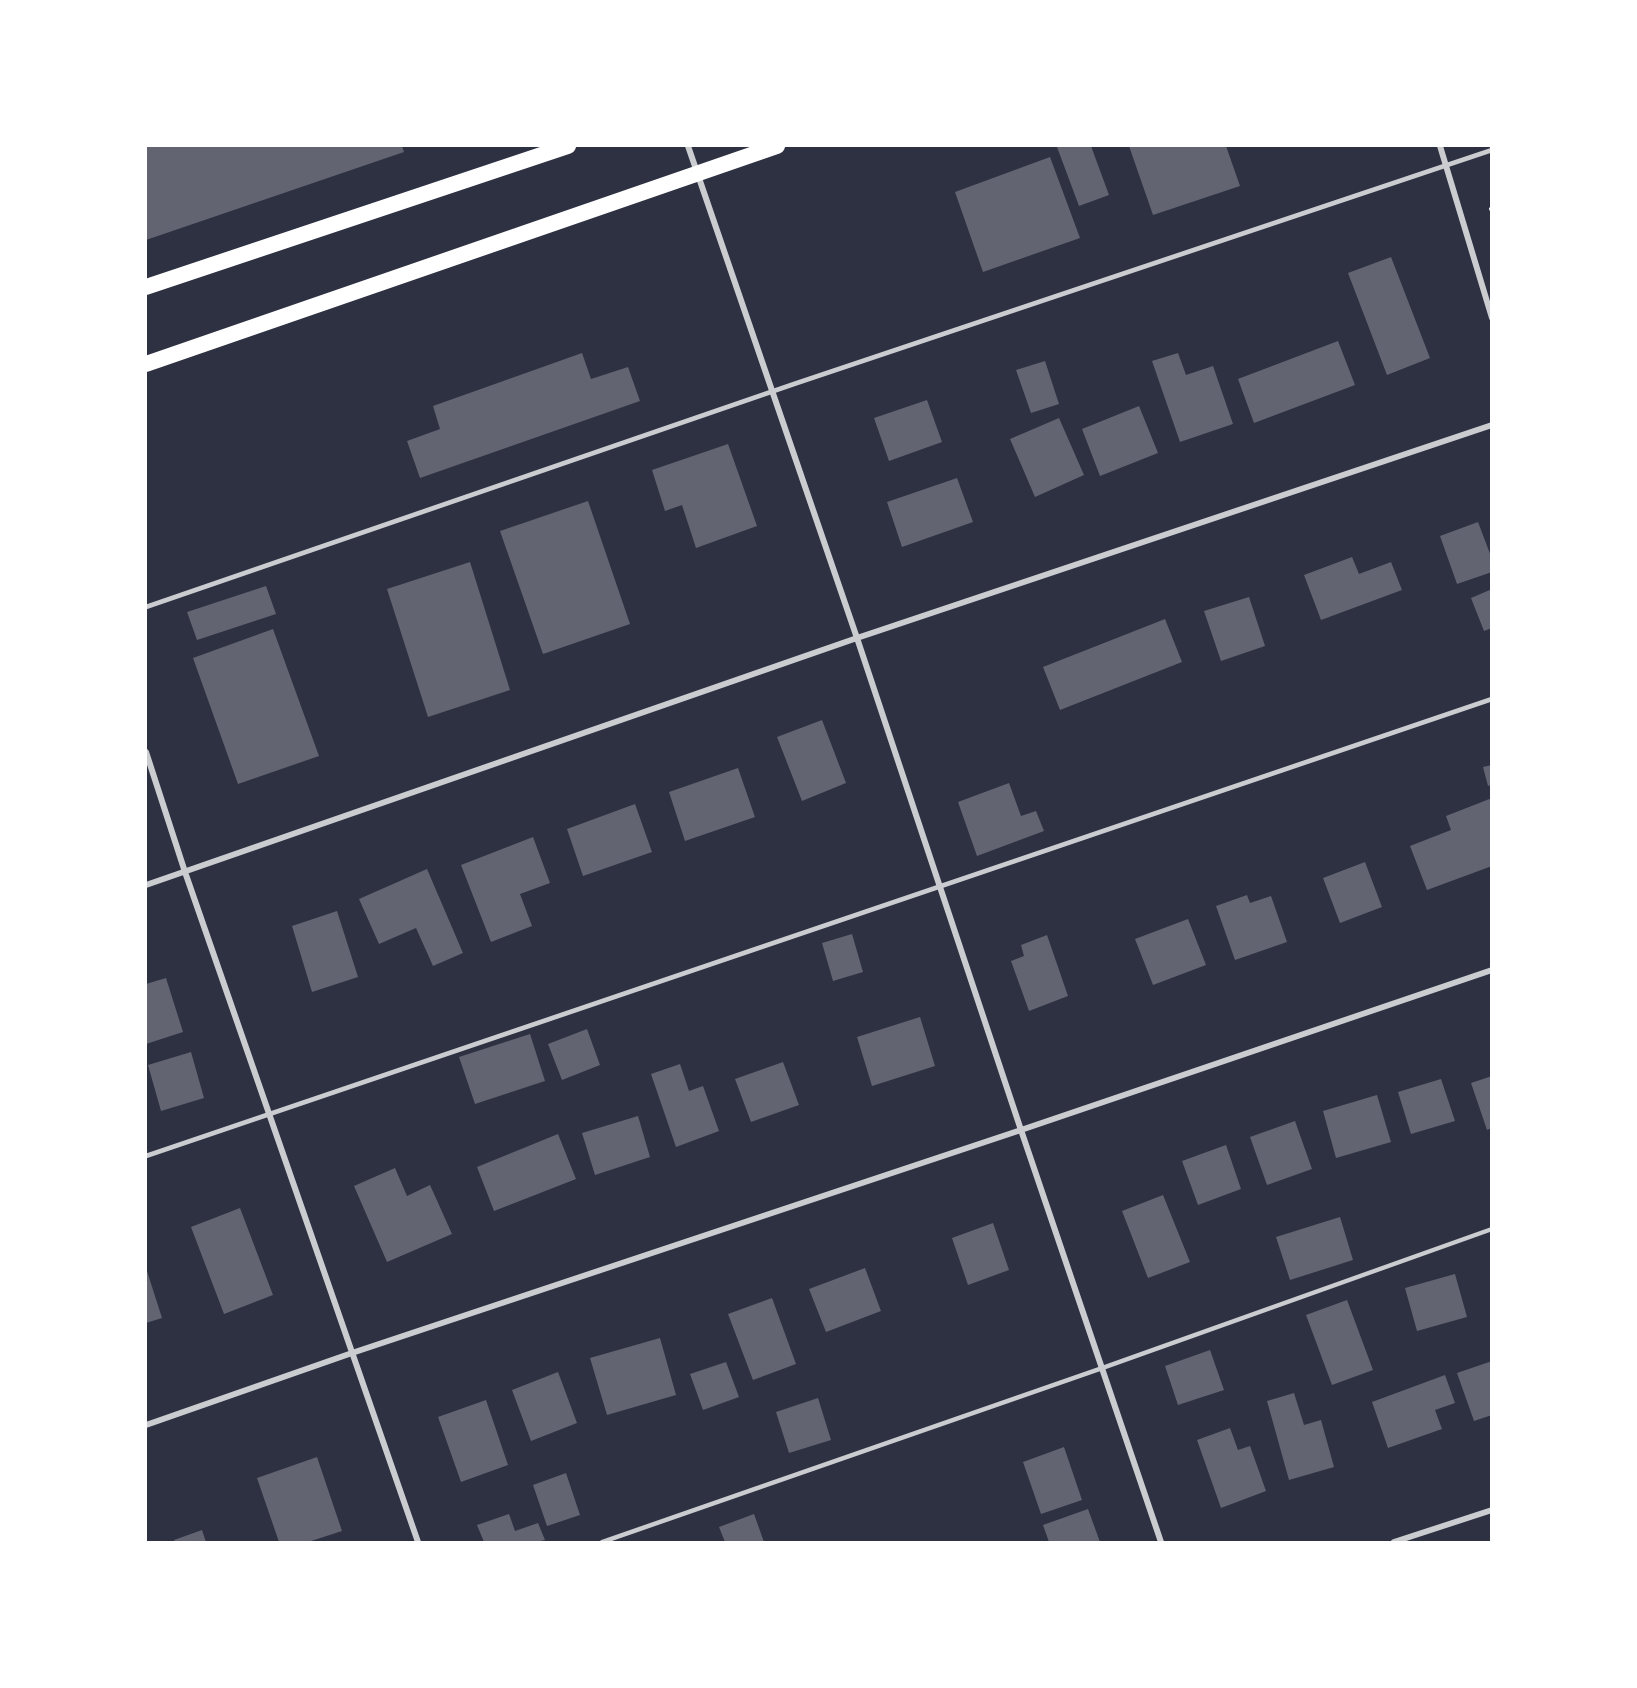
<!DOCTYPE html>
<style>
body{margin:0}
#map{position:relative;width:1637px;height:1688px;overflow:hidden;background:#2d3142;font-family:Roboto,sans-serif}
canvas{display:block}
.frame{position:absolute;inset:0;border:147px solid #fff;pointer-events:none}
</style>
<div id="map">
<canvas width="1637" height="1688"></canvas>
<div class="frame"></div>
</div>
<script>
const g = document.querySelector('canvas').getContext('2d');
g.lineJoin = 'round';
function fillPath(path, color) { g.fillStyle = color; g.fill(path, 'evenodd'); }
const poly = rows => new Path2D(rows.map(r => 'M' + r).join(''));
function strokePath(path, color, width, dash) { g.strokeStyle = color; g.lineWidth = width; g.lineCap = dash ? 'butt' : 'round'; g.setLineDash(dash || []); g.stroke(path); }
const building = poly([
 [146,146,402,146,404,152,146,240],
 [1061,146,1091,146,1109,195,1079,206,1057,147],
 [1129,146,1226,146,1240,186,1153,215],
 [1050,157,1080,238,983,272,955,192],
 [1391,257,1430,358,1387,375,1348,273],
 [1338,341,1355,385,1254,423,1238,379],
 [582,353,591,379,628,367,640,401,420,478,407,441,440,429,433,406],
 [1178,353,1186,375,1213,366,1233,424,1180,442,1152,361],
 [1045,361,1059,404,1031,413,1016,370],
 [927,400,942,442,889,461,874,418],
 [1139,406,1158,453,1100,476,1082,429],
 [1059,418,1084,475,1035,497,1010,439],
 [728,444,757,526,696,548,682,505,665,511,652,470],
 [957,478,973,522,902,547,887,502],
 [588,501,630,624,543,654,500,531],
 [1478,522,1492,559,1492,572,1457,584,1440,536],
 [1352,557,1359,574,1391,562,1402,590,1321,620,1304,575],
 [470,562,510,690,428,717,387,589],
 [266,586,276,614,197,640,187,612],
 [1492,589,1492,628,1484,631,1471,598],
 [1249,597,1265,646,1221,661,1204,611],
 [1165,619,1182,662,1060,710,1043,667],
 [273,629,319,756,238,784,193,658],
 [822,720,846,783,802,801,777,737],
 [1492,765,1492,785,1488,786,1483,767],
 [738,768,755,817,685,841,669,792],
 [1009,783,1021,816,1036,811,1044,831,977,856,958,802],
 [1492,798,1492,866,1427,890,1410,846,1451,830,1446,816],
 [635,804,652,852,583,876,567,829],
 [533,837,550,883,520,894,532,926,491,942,461,865],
 [1365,862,1382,907,1340,923,1323,878],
 [427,869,463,953,433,966,416,928,379,944,359,899],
 [1247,895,1250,903,1271,896,1287,942,1235,960,1216,906],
 [337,911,358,977,312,992,292,926],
 [1188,919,1206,965,1153,985,1135,939],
 [852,934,863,972,833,981,822,943],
 [1047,935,1068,996,1029,1011,1011,961,1024,956,1021,945],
 [166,978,183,1032,146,1044,146,984],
 [920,1017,935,1066,872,1086,857,1037],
 [587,1029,600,1065,562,1080,548,1044],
 [530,1034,545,1081,475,1104,459,1057],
 [191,1052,204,1098,161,1111,148,1065],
 [783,1062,799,1105,751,1122,735,1079],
 [680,1064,689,1091,703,1086,719,1131,676,1147,651,1074],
 [1492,1076,1492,1128,1487,1130,1471,1083],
 [1441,1079,1455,1121,1411,1134,1398,1092],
 [1377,1095,1391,1142,1336,1158,1323,1111],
 [638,1116,650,1157,595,1175,582,1133],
 [1295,1121,1312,1169,1267,1185,1250,1137],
 [558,1134,576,1179,494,1211,477,1167],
 [1226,1145,1241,1189,1198,1205,1182,1161],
 [395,1168,407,1196,430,1185,452,1234,387,1262,354,1186],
 [1163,1195,1190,1262,1148,1278,1122,1211],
 [240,1208,273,1295,224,1314,191,1227],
 [1340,1217,1353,1260,1290,1280,1276,1237],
 [993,1223,1009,1270,968,1285,952,1238],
 [146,1268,162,1318,146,1323],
 [865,1268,881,1311,826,1332,809,1289],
 [1455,1274,1467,1317,1417,1331,1405,1288],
 [772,1298,796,1364,753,1380,728,1314],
 [1347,1300,1373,1370,1332,1385,1306,1315],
 [660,1338,676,1395,607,1415,590,1358],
 [1210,1350,1224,1390,1178,1405,1165,1366],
 [1492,1361,1492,1415,1474,1421,1457,1373],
 [726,1362,739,1397,703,1410,690,1374],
 [558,1372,577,1423,531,1441,512,1390],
 [1445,1375,1455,1403,1435,1410,1442,1429,1388,1448,1372,1402],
 [1294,1393,1304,1425,1321,1420,1334,1467,1289,1480,1267,1401],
 [818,1398,831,1440,789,1453,776,1412],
 [486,1400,508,1465,461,1482,438,1417],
 [1230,1428,1238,1450,1250,1446,1266,1491,1221,1508,1197,1440],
 [1064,1447,1082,1500,1041,1514,1023,1462],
 [317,1457,342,1531,308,1542,279,1542,257,1478],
 [566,1473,580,1515,547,1526,533,1485],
 [1088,1509,1100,1542,1049,1542,1043,1525],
 [509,1514,515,1531,538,1523,545,1540,536,1542,484,1542,477,1525],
 [754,1514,764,1542,725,1542,719,1527],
 [202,1530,206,1542,175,1542,174,1540]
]);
const path = poly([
 [1491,209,1492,208]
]);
const service = poly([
 [146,607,794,384,1492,150],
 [146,1156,1492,699],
 [602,1542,1102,1368,1492,1229]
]);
const minor = poly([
 [688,146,857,638,1021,1130,1161,1542],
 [1440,146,1492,318],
 [146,752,185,872,418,1542],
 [146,885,857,638,1492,425],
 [146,1425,352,1353,1021,1130,1492,970],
 [1394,1542,1492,1510]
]);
const trunk = poly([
 [146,287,568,146],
 [146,364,777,146]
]);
fillPath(building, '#626471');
strokePath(path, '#fff', 4);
strokePath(service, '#caccd0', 4.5);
strokePath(minor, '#caccd0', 6);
strokePath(trunk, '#fff', 16);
</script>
